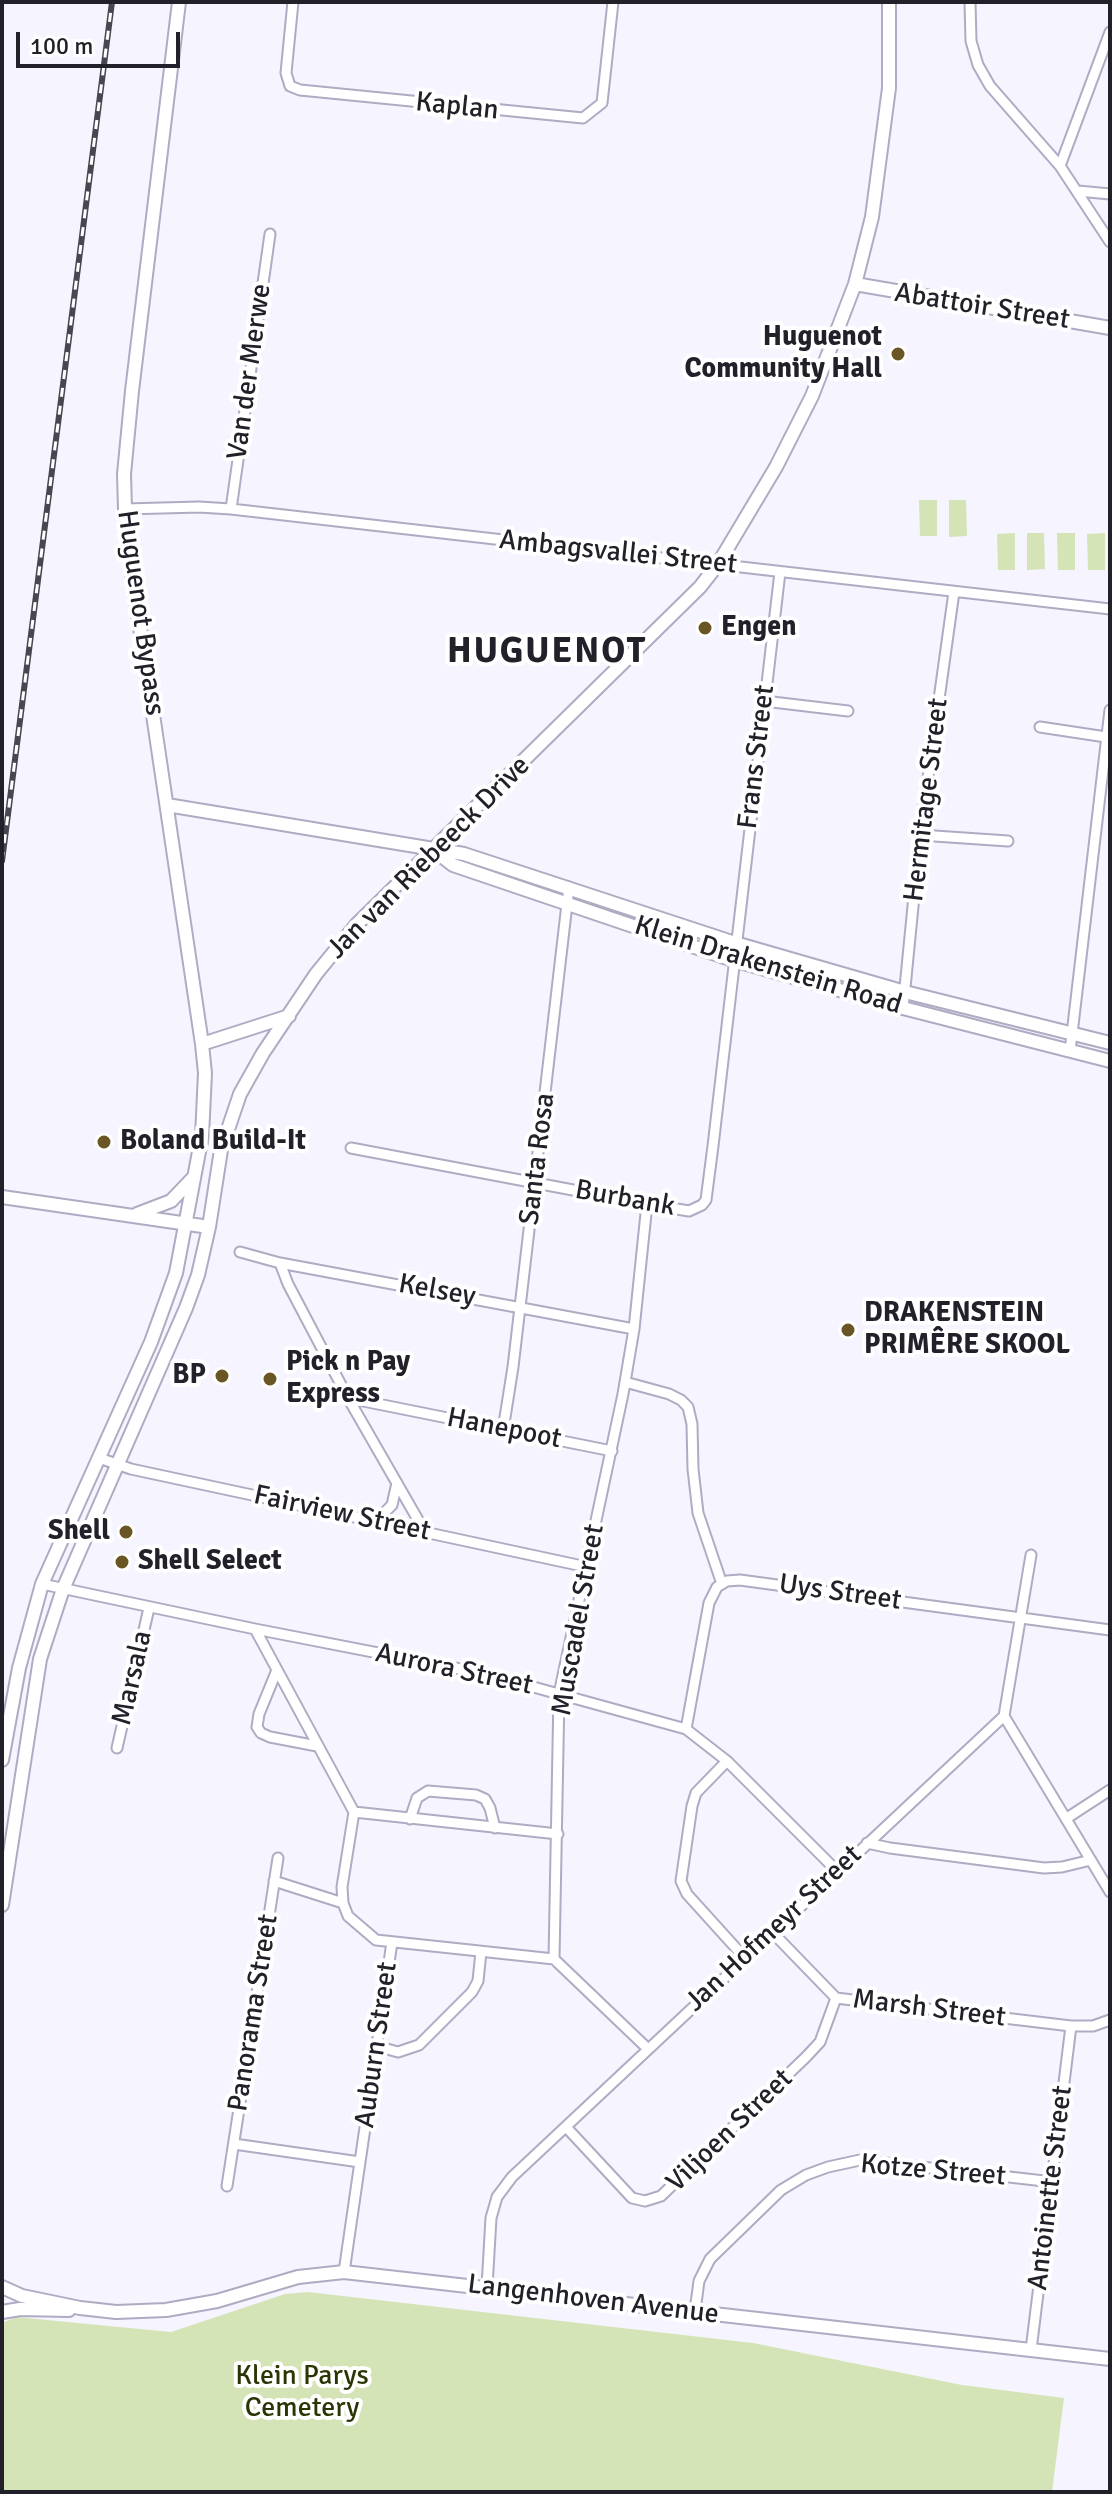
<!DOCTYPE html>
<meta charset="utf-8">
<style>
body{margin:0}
#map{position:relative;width:1112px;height:2494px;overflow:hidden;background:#f6f4ff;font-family:Signika,sans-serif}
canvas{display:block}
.frame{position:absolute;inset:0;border:4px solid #22212a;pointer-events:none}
.scale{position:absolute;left:16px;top:32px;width:164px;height:36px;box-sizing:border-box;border:4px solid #22212a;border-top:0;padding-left:10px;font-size:24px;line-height:28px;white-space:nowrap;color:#22212a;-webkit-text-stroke:6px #fff;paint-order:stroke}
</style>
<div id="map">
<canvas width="1112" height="2494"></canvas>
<div class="frame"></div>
<div class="scale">100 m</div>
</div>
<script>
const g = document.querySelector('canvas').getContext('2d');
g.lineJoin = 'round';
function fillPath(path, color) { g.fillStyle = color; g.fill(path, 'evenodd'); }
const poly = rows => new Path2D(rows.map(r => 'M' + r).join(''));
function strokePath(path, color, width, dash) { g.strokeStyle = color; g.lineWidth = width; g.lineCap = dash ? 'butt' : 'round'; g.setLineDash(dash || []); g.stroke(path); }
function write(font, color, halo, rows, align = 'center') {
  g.font = font + ' Signika,sans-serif'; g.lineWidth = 8; g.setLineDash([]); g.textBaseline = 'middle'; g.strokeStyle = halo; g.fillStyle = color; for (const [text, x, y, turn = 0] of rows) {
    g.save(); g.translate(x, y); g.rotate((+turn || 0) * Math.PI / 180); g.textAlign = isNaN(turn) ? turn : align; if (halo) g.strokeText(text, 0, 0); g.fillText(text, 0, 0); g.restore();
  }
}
const green = poly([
 [919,500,937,500,937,536,920,536],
 [949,500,966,500,967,536,949,537],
 [1015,533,1015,570,998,570,997,534],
 [1027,533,1044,533,1045,569,1027,570],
 [1057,533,1075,533,1075,570,1058,570],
 [1105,533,1105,570,1088,570,1087,534],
 [308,2292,753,2343,962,2385,1064,2398,1052,2492,2,2492,2,2323,16,2317,171,2332,285,2294]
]);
const street = poly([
 [293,2,286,73,290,86,300,90,583,118,602,103,613,2],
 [970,2,971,41,978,65,990,86,1060,166,1110,242],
 [1060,166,1110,32],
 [1078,191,1110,194],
 [125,509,199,507,231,509,1110,609],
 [231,509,270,234],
 [764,701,848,711],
 [1040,727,1106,737],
 [920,835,1008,841],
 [903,1008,920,835,954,592],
 [1070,1051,1110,710],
 [351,1148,647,1204,689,1211,702,1205,706,1200,713,1146,780,572],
 [240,1252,280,1263,634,1329],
 [280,1263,288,1284,348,1398,425,1532],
 [625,1382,669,1394,681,1400,688,1407,692,1424,693,1469,698,1513,722,1584],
 [348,1398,612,1451],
 [503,1430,513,1367,569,887],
 [99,1458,131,1469,587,1567],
 [376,1521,392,1505,397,1483],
 [42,1584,255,1629,486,1674,686,1729,727,1761,837,1871],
 [255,1629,354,1812,342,1887,343,1903,348,1916,376,1940,554,1959],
 [277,1670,259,1714,257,1727,261,1733,270,1737,317,1746],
 [1004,1716,1110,1892],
 [686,1729,709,1603,717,1587,727,1581,740,1580,1110,1630],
 [117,1748,149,1608],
 [727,1761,696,1793,692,1806,681,1881,687,1894,744,1957],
 [354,1812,558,1834],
 [1067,1818,1110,1790],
 [410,1819,417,1798,428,1791,476,1795,485,1799,490,1808,495,1828],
 [867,1843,890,1848,1044,1868,1062,1867,1091,1860],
 [274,1881,343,1903],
 [773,1933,836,1998,1071,2026,1093,2026,1110,2020],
 [376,2046,398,2052,419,2045,472,1992,478,1981,481,1952],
 [647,2048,554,1959,559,1694,623,1394,634,1329,647,1204],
 [566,2127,632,2198,645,2201,661,2196,806,2057,820,2042,836,1998],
 [234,2144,360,2162],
 [227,2186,278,1858],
 [344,2272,392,1942],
 [487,2287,491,2218,497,2197,512,2177,1004,1716,1031,1555],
 [695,2311,699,2281,710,2259,781,2190,806,2175,828,2167,860,2160,1053,2182],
 [1031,2350,1071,2026]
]);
const secondary = poly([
 [855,284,1110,328],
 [167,805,464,854,735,943,905,992,1110,1043],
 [435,851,453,865,733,960,903,1008,1110,1061],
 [202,1044,289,1016],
 [2,1197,209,1227],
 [137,1214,171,1201,194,1177],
 [2,1760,19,1668,42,1584,151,1342,176,1273,202,1136,205,1073,202,1044,130,560,125,509,124,474,132,391,179,2],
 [2,1905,40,1659,63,1589,186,1308,198,1275,209,1227,221,1150,240,1094,263,1053,316,974,356,925,700,587,718,564,776,467,812,396,855,284,872,217,889,88,889,2],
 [2,2287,22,2296,80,2308,116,2312,166,2310,217,2301,298,2277,344,2272,1110,2359],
 [2,2312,20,2309,69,2310]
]);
const rail = poly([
 [2,861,112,2]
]);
const markers = [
 [898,354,8,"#6a5624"],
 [705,628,8,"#6a5624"],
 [104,1142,8,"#6a5624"],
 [848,1330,8,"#6a5624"],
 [222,1376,8,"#6a5624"],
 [270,1379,8,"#6a5624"],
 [126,1532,8,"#6a5624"],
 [122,1562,8,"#6a5624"]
];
const streetNames = [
 ["Kaplan",457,107,6],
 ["Abattoir Street",982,307,9],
 ["Van der Merwe",250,372,-82],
 ["Ambagsvallei Street",618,553,6],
 ["Huguenot Bypass",140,613,82],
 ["Frans Street",757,757,-83],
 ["Hermitage Street",927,800,-83],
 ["Jan van Riebeeck Drive",429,858,-45],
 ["Klein Drakenstein Road",768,966,17],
 ["Santa Rosa",538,1159,-83],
 ["Burbank",625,1199,10],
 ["Kelsey",437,1291,10],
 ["Hanepoot",504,1429,11],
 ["Fairview Street",342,1514,12],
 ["Uys Street",840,1593,8],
 ["Muscadel Street",579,1620,-80],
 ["Aurora Street",454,1670,12],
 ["Marsala",133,1678,-77],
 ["Jan Hofmeyr Street",774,1929,-43],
 ["Marsh Street",929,2009,7],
 ["Panorama Street",254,2013,-81],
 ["Auburn Street",377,2045,-82],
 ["Viljoen Street",730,2131,-44],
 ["Kotze Street",933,2171,5],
 ["Antoinette Street",1051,2188,-83],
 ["Langenhoven Avenue",593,2300,7]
];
const poiNames = [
 ["Huguenot",882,338,"right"],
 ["Community Hall",882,370,"right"],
 ["Engen",721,628],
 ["Boland Build-It",120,1142],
 ["DRAKENSTEIN",864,1314],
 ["PRIMÊRE SKOOL",864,1346],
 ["Pick n Pay",286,1363],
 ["Express",286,1395],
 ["BP",206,1376,"right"],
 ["Shell",110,1532,"right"],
 ["Shell Select",138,1562]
];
const parkNames = [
 ["Klein Parys",302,2377],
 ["Cemetery",302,2409]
];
const districtNames = [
 ["HUGUENOT",547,653]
];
fillPath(green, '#d5e4b6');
strokePath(street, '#afabc3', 13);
strokePath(secondary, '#afabc3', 16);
strokePath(street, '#fff', 9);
strokePath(secondary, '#fff', 12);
strokePath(rail, '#484650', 6);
strokePath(rail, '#fff', 3, [9]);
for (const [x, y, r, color] of markers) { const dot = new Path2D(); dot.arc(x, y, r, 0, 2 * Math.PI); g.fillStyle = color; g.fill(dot); strokePath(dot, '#fff', 3); }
write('28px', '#22212a', '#fff', streetNames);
write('bold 28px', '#22212a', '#fff', poiNames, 'left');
write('28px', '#2a3504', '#fff', parkNames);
g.letterSpacing = '2px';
write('bold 36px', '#22212a', '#fff', districtNames);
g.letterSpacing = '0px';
</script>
